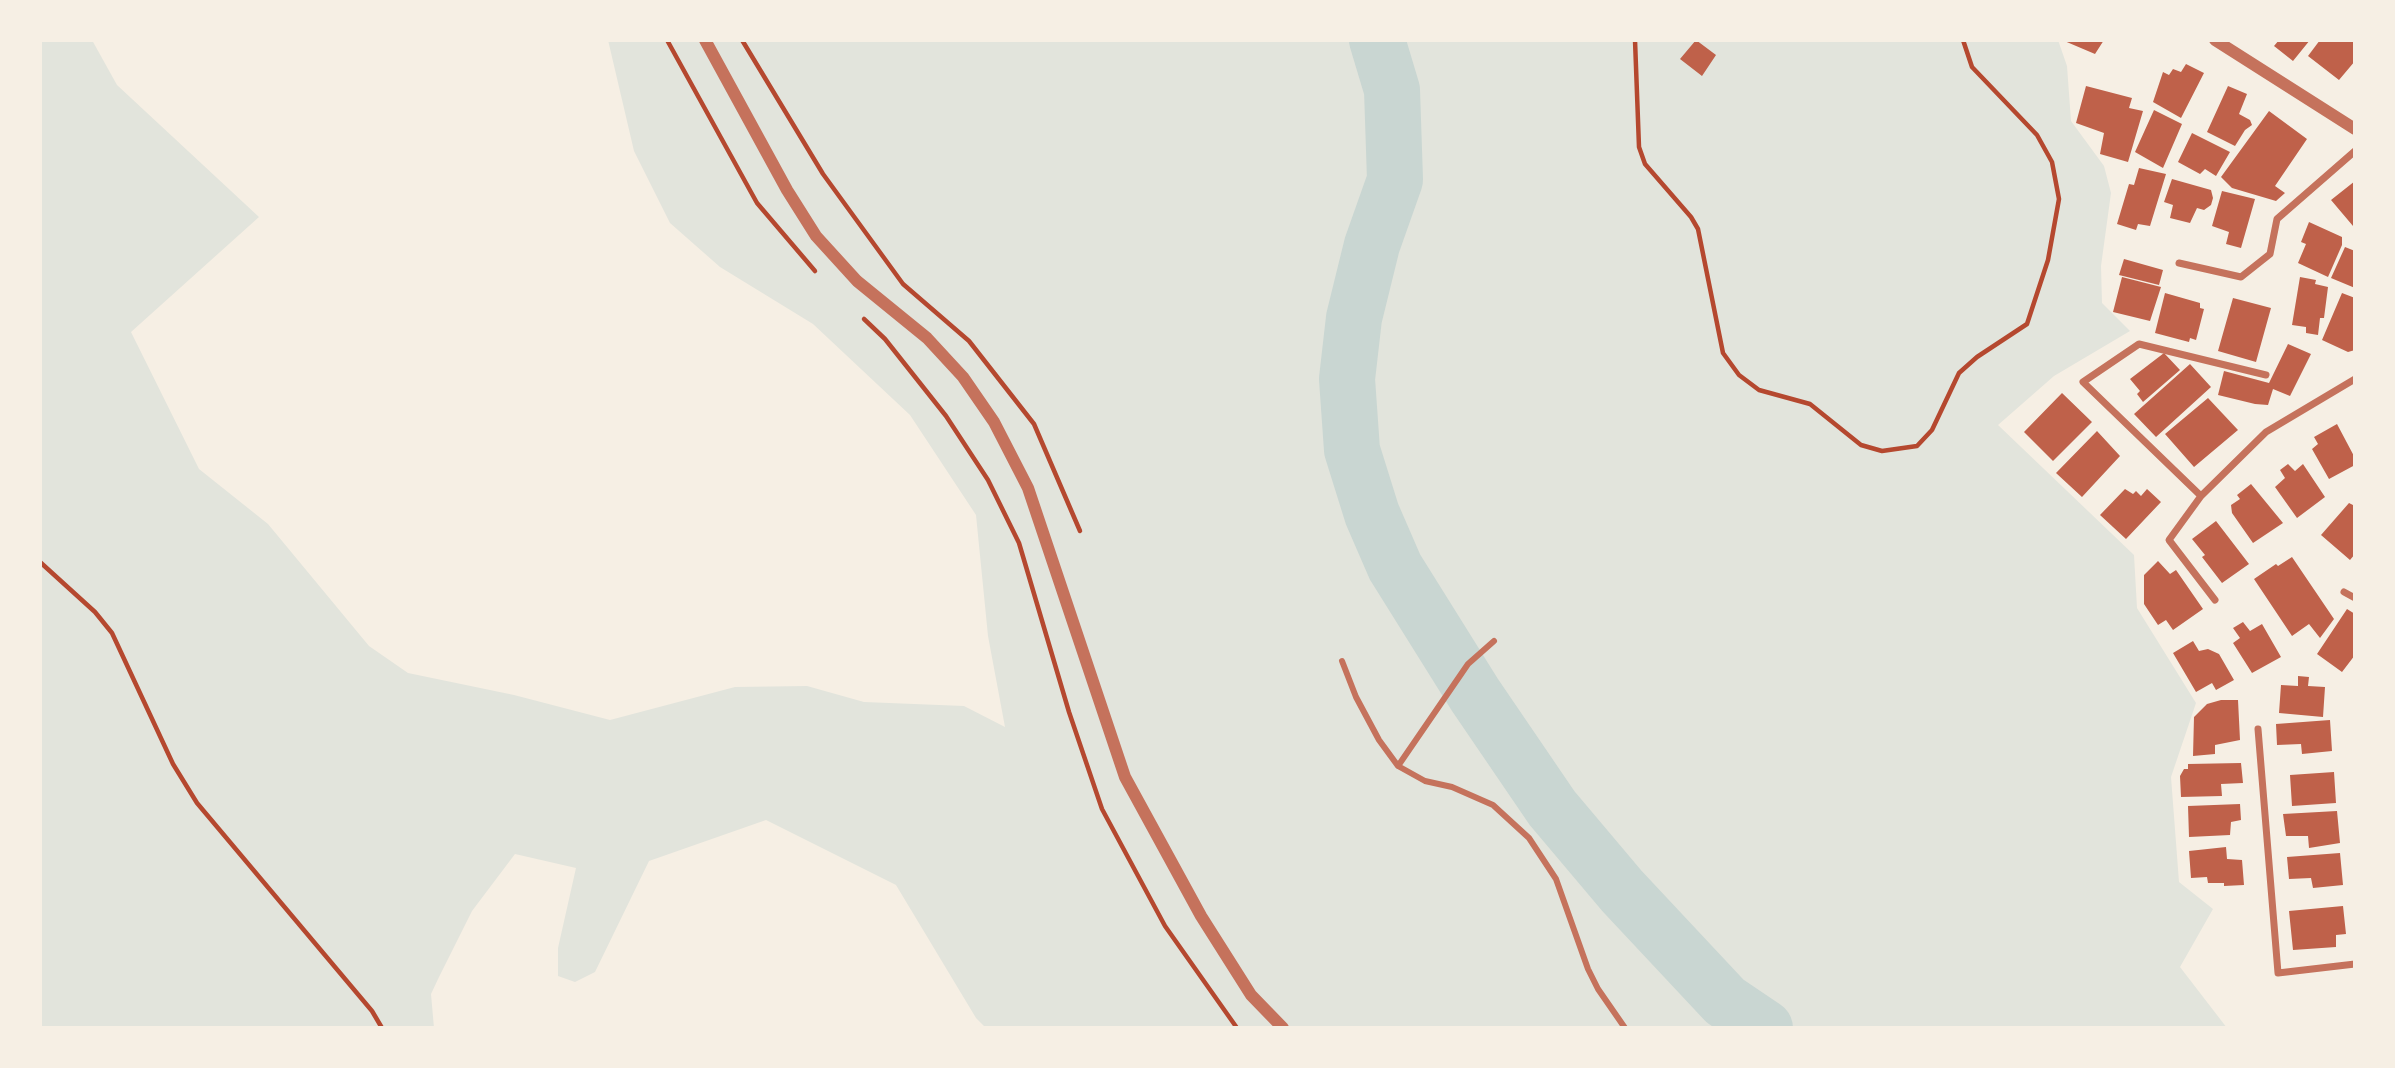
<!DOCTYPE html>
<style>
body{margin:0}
#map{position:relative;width:2395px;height:1068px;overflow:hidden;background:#f6efe4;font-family:"Archivo Narrow",sans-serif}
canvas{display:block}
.frame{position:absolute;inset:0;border:42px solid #f6efe4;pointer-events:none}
</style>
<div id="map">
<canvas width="2395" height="1068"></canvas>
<div class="frame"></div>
</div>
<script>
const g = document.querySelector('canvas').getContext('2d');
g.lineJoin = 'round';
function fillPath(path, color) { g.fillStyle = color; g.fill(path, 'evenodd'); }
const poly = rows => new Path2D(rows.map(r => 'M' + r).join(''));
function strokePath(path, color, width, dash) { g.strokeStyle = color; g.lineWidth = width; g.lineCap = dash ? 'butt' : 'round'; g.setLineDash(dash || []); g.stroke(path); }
const green = poly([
 [40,40,92,40,117,85,259,217,131,332,199,469,268,524,369,646,408,673,514,695,610,720,735,687,807,686,864,702,964,706,1005,727,988,636,976,515,910,415,813,324,720,267,670,223,634,151,608,40,2058,40,2067,66,2071,121,2104,166,2111,193,2101,266,2102,303,2130,331,2054,376,1998,425,2134,555,2137,608,2196,703,2171,777,2179,882,2213,909,2180,967,2227,1028,986,1028,976,1018,896,885,766,820,649,861,595,972,575,982,558,976,558,948,576,868,515,854,472,911,439,977,431,994,434,1028,40,1028]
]);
const river = poly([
 [1377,40,1392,90,1395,180,1372,245,1354,318,1347,379,1352,450,1372,514,1395,567,1475,695,1552,808,1622,891,1725,1001,1765,1028]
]);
const building = poly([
 [1696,40,1716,55,1702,76,1680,59],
 [2062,40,2104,40,2095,54],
 [2279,40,2310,40,2293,61,2274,46],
 [2320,40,2355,40,2355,61,2339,80,2308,56],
 [2186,64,2204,73,2181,118,2153,102,2163,72,2169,75,2173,69,2181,72],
 [2086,86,2132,98,2129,108,2143,111,2128,162,2100,154,2104,133,2076,123],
 [2228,86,2247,94,2239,114,2250,120,2252,125,2245,130,2235,146,2207,132],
 [2154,110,2182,124,2163,168,2135,152],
 [2269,111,2307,139,2275,186,2285,193,2276,201,2232,188,2221,177],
 [2192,133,2230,152,2216,176,2205,169,2200,174,2178,162],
 [2139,168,2166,174,2150,226,2138,224,2136,230,2117,224,2129,184,2134,185],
 [2172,179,2211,190,2213,198,2211,205,2204,210,2197,208,2190,223,2170,218,2173,205,2164,202],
 [2355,181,2355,224,2353,226,2331,200],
 [2222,191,2255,199,2241,248,2226,244,2229,232,2212,226],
 [2309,222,2342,237,2342,245,2328,277,2298,263,2306,244,2301,242],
 [2345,247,2355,251,2355,288,2331,278],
 [2124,259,2163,270,2159,285,2119,275],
 [2122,277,2161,287,2150,321,2113,312],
 [2300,277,2316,280,2315,284,2328,287,2324,318,2320,318,2318,335,2306,333,2306,327,2292,325],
 [2165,293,2200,303,2200,308,2204,309,2196,340,2190,338,2189,342,2155,333],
 [2342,293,2355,298,2355,350,2348,352,2322,340],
 [2233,298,2271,308,2256,362,2218,351],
 [2288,344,2311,354,2290,396,2273,389,2268,405,2255,404,2218,395,2224,371,2269,383],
 [2164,353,2180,370,2143,402,2137,394,2140,391,2130,379],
 [2190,364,2211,387,2156,437,2134,414],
 [2062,393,2092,422,2053,461,2024,432],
 [2208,398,2238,430,2194,467,2165,434],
 [2337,424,2355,458,2355,465,2329,479,2312,449,2318,444,2314,437],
 [2097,431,2120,456,2082,497,2056,473],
 [2288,464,2295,471,2303,464,2325,497,2297,518,2275,487,2285,478,2280,470],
 [2251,484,2283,523,2253,543,2232,513,2231,505,2240,499,2237,495],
 [2125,489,2133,494,2136,491,2141,496,2147,489,2161,502,2126,539,2100,515],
 [2349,503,2355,506,2355,554,2350,560,2321,535],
 [2216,521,2249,564,2222,583,2202,557,2205,555,2192,539],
 [2292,557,2334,619,2320,638,2309,624,2292,636,2254,579,2276,564,2278,566],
 [2158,561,2170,574,2176,570,2203,609,2173,630,2166,620,2158,625,2144,604,2144,575],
 [2347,609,2355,614,2355,655,2342,672,2317,654],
 [2243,622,2250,631,2262,624,2281,657,2252,673,2233,643,2240,638,2233,628],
 [2193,641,2199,651,2208,649,2219,654,2234,680,2216,690,2212,683,2196,692,2173,653],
 [2298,676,2309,677,2308,686,2325,687,2323,717,2279,713,2281,685,2298,686],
 [2221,700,2238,700,2240,740,2215,745,2215,754,2193,756,2194,717,2207,704],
 [2330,720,2332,751,2302,754,2301,744,2277,745,2276,724],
 [2241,763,2243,783,2221,784,2222,796,2181,797,2180,776,2184,769,2188,769,2188,764],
 [2334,772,2336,803,2292,806,2290,775],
 [2240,804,2241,820,2231,822,2230,835,2189,837,2188,806],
 [2337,811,2340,843,2309,848,2308,836,2286,836,2283,814],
 [2226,847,2227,859,2242,860,2244,885,2224,886,2224,883,2208,883,2207,877,2191,878,2189,851],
 [2340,853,2343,885,2313,888,2311,878,2289,879,2287,857],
 [2343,906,2346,934,2336,935,2336,947,2293,950,2289,911]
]);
const path = poly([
 [667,40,757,203,815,271],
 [742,40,823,174,903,284,969,341,1034,424,1080,531],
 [1635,40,1639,147,1645,164,1691,217,1698,229,1723,353,1739,375,1759,390,1810,404,1861,445,1882,451,1917,446,1932,430,1959,373,1977,357,2027,324,2048,260,2059,199,2052,162,2037,135,1972,67,1963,40],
 [864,319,885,339,946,416,988,480,1019,543,1069,712,1102,809,1165,926,1237,1028],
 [40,562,95,612,112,633,173,764,197,803,372,1011,382,1028]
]);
const pedestrian = poly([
 [1342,661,1356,697,1379,740,1398,766,1425,781,1452,787,1493,805,1529,838,1556,879,1588,969,1598,989,1625,1028],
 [1398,766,1468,664,1494,641]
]);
const minor = poly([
 [2179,263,2241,277,2270,254,2277,219,2355,151],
 [2266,375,2139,344,2083,382,2201,496,2266,432,2355,379],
 [2201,496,2169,540,2215,600],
 [2344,592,2355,598],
 [2258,729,2278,973,2355,964]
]);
const tertiary = poly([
 [705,40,787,190,816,236,857,281,927,338,963,377,994,422,1028,488,1125,777,1201,916,1251,995,1283,1028],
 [2215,40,2355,129]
]);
fillPath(green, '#e2e4dc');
strokePath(river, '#c9d6d2', 56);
fillPath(building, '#bf614a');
strokePath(path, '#b5482f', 4.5);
strokePath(pedestrian, '#c5725c', 6);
strokePath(minor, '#c5725c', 7);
strokePath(tertiary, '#c5725c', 12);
</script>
